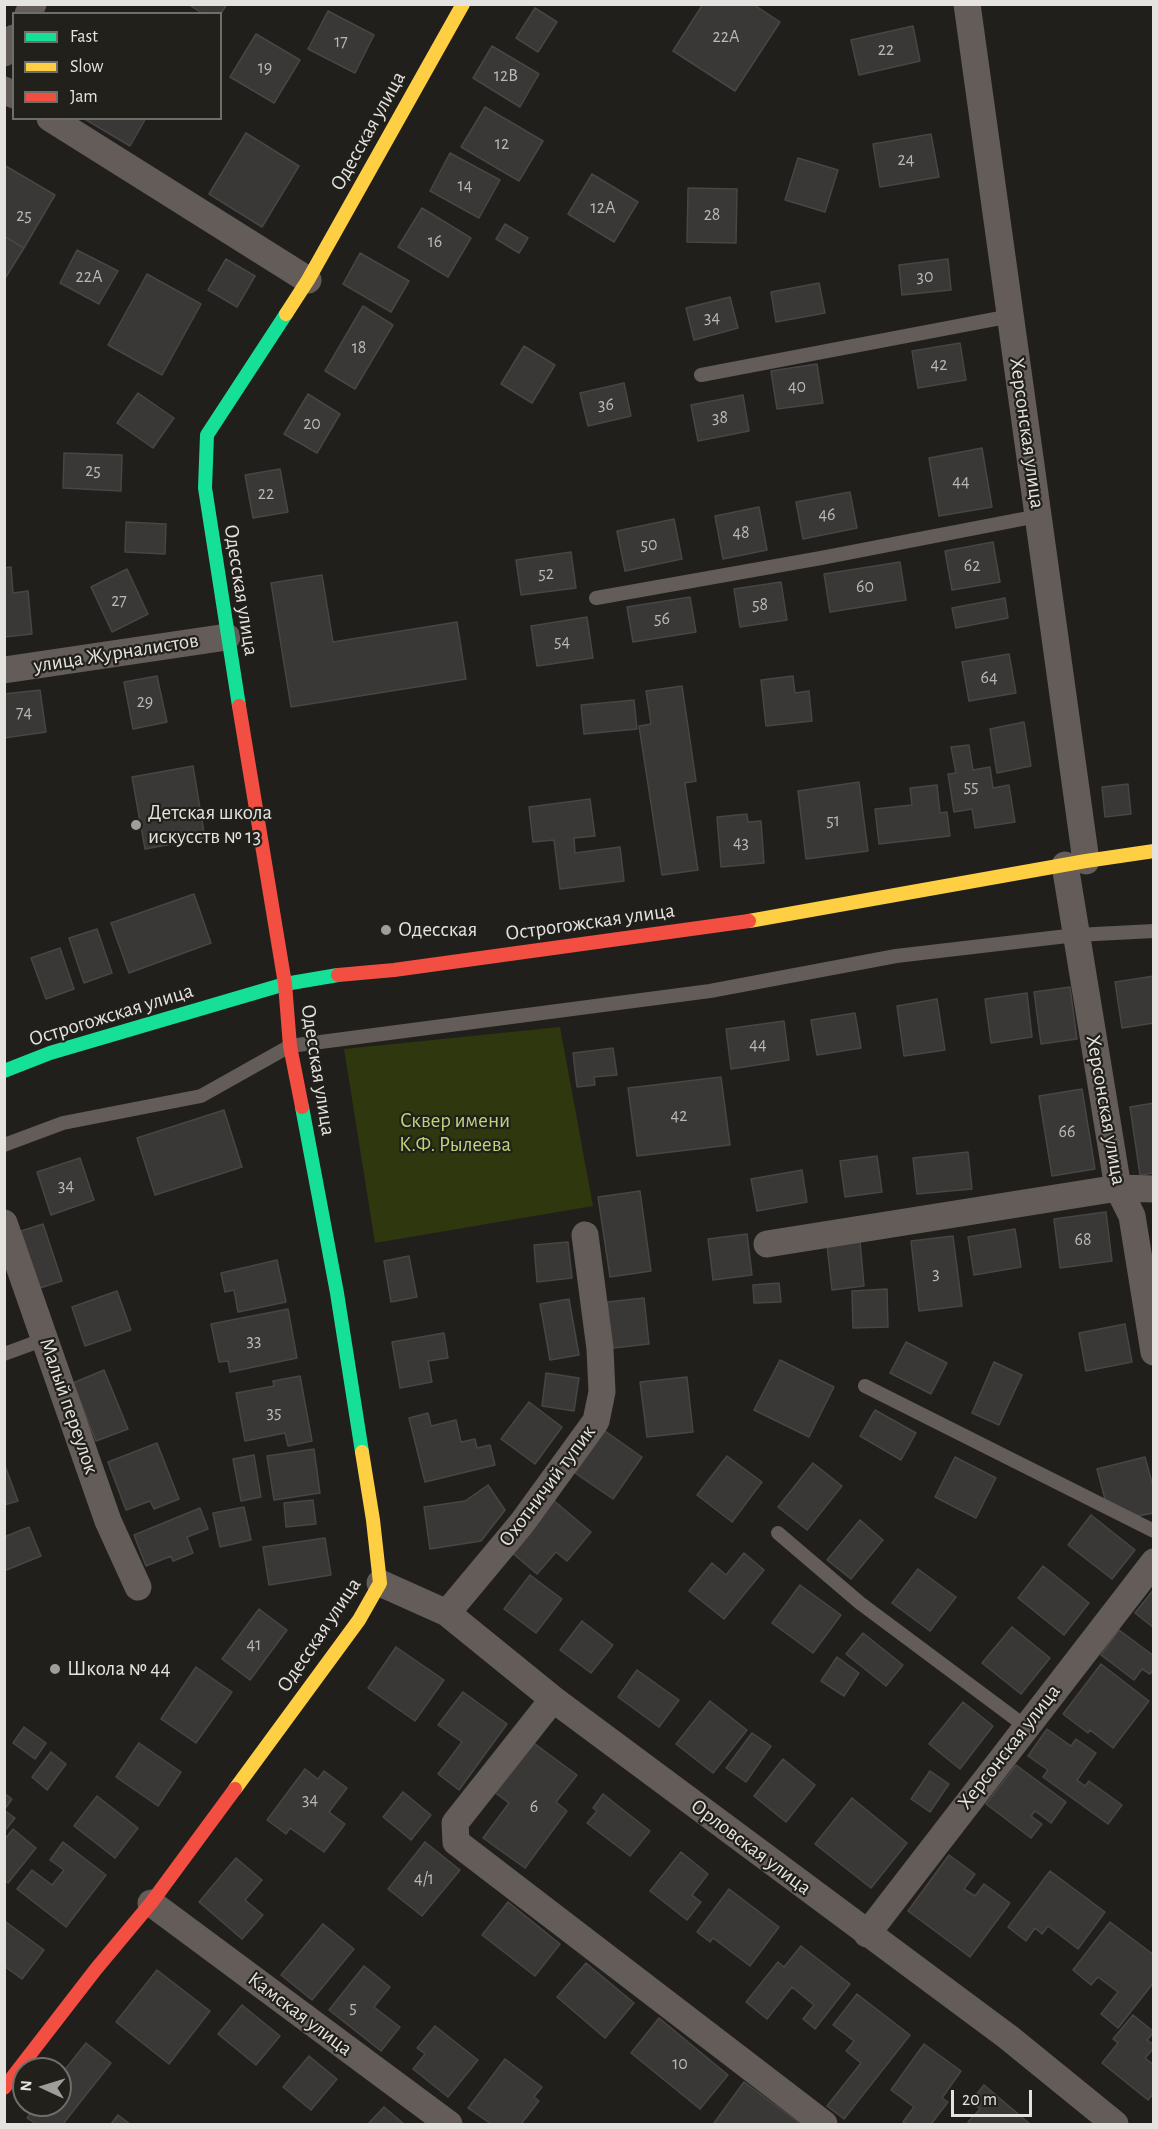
<!DOCTYPE html>
<meta charset="utf-8">
<style>
body{margin:0}
#map{position:relative;width:1158px;height:2129px;overflow:hidden;background:#211f1c;font-family:"Alegreya Sans",sans-serif}
canvas{display:block}
.frame{position:absolute;inset:0;border:6px solid #e5e3e0;pointer-events:none}
.legend{position:absolute;left:12px;top:12px;width:210px;height:108px;box-sizing:border-box;background:#22201b;border:2px solid #706e6a;margin:0;padding:8px 10px;list-style:none;font-size:18px;color:#e5e3e0}
.legend li{display:flex;align-items:center;gap:12px;height:30px}
.legend b{width:30px;border:2px solid #706e6a}
.north{position:absolute;left:12px;top:2057px;width:60px;height:60px;box-sizing:border-box;background:#22201b;border:2px solid #706e6a;border-radius:50%;rotate:274deg;font-size:16px;font-weight:700;line-height:24px;text-align:center;color:#e5e3e0}
.north::after{content:'';display:block;margin:auto;width:21px;height:27px;background:#a09e9b;clip-path:polygon(50% 0,100% 100%,50% 72%,0 100%)}
.scale{position:absolute;left:951px;top:2090px;width:81px;height:27px;box-sizing:border-box;border:3px solid #e5e3e0;border-top:0;padding-left:8px;font-size:18px;line-height:21px;white-space:nowrap;color:#e5e3e0;-webkit-text-stroke:4px #22201b;paint-order:stroke}
</style>
<div id="map">
<canvas width="1158" height="2129"></canvas>
<div class="frame"></div>
<ul class="legend">
<li><b style="height:8px;background:#16e098"></b>Fast</li>
<li><b style="height:8px;background:#ffcf43"></b>Slow</li>
<li><b style="height:8px;background:#f24e42"></b>Jam</li>
</ul>
<div class="north">N</div>
<div class="scale">20 m</div>
</div>
<script>
const g = document.querySelector('canvas').getContext('2d');
g.lineJoin = 'round';
function fillPath(path, color) { g.fillStyle = color; g.fill(path, 'evenodd'); }
const poly = rows => new Path2D(rows.map(r => 'M' + r).join(''));
function strokePath(path, color, width, dash) { g.strokeStyle = color; g.lineWidth = width; g.lineCap = dash ? 'butt' : 'round'; g.setLineDash(dash || []); g.stroke(path); }
function write(font, color, halo, rows, align = 'center') {
  g.font = font + ' "Alegreya Sans",sans-serif'; g.lineWidth = 4.5; g.setLineDash([]); g.textBaseline = 'middle'; g.strokeStyle = halo; g.fillStyle = color; for (const [text, x, y, turn = 0] of rows) {
    g.save(); g.translate(x, y); g.rotate((+turn || 0) * Math.PI / 180); g.textAlign = isNaN(turn) ? turn : align; if (halo) g.strokeText(text, 0, 0); g.fillText(text, 0, 0); g.restore();
  }
}
const green = poly([
 [560,1027,593,1206,375,1243,344,1049]
]);
const building = poly([
 [188,4,227,4,220,15,203,14,188,4],
 [703,4,753,4,780,22,735,91,673,51,703,4],
 [535,8,557,22,538,52,516,38,535,8],
 [328,11,374,35,355,73,308,49,328,11],
 [913,26,920,61,859,75,851,40,913,26],
 [256,34,300,60,274,103,230,77,256,34],
 [492,46,539,74,520,107,473,78,492,46],
 [485,107,543,141,519,181,461,147,485,107],
 [83,118,146,118,130,146,83,118],
 [246,133,299,166,262,227,209,194,246,133],
 [931,134,939,177,880,187,873,144,931,134],
 [450,153,500,180,479,218,430,191,450,153],
 [798,158,838,170,825,212,785,200,798,158],
 [4,165,55,195,24,248,4,236,4,165],
 [592,174,638,202,614,242,568,214,592,174],
 [688,188,737,189,736,243,687,242,688,188],
 [422,208,471,238,448,277,398,247,422,208],
 [505,224,528,238,519,253,496,239,505,224],
 [4,236,24,248,4,280,4,236],
 [77,250,118,271,99,304,60,283,77,250],
 [360,253,409,281,391,312,343,284,360,253],
 [226,259,255,276,237,307,208,290,226,259],
 [948,259,951,290,902,295,899,265,948,259],
 [147,274,201,304,162,375,108,345,147,274],
 [819,283,825,313,776,322,771,292,819,283],
 [730,297,738,328,694,340,686,308,730,297],
 [363,306,393,325,355,389,325,371,363,306],
 [960,343,966,380,918,388,912,351,960,343],
 [524,346,555,365,532,403,501,384,524,346],
 [817,364,823,403,777,409,771,371,817,364],
 [624,383,631,416,588,426,580,393,624,383],
 [138,393,174,418,153,448,117,423,138,393],
 [308,394,340,414,317,453,284,434,308,394],
 [743,395,749,431,698,441,691,405,743,395],
 [982,448,992,507,939,516,929,458,982,448],
 [64,453,122,455,121,491,63,488,64,453],
 [280,469,288,512,253,518,245,475,280,469],
 [850,492,857,528,803,539,796,502,850,492],
 [759,507,767,550,723,559,715,516,759,507],
 [674,519,682,559,625,571,617,531,674,519],
 [126,522,166,524,165,554,125,552,126,522],
 [993,542,1000,582,952,590,945,551,993,542],
 [571,552,576,588,521,595,516,560,571,552],
 [900,562,906,600,830,612,824,574,900,562],
 [11,567,13,593,28,591,32,634,4,637,4,568,11,567],
 [127,569,148,614,112,632,91,587,127,569],
 [322,575,333,642,457,622,466,679,291,707,271,583,322,575],
 [781,582,787,620,740,627,734,589,781,582],
 [690,597,696,632,633,642,627,607,690,597],
 [1005,598,1008,618,956,628,952,608,1005,598],
 [587,617,593,658,537,666,531,626,587,617],
 [1009,654,1016,693,969,701,962,662,1009,654],
 [157,676,167,722,133,729,124,682,157,676],
 [793,676,795,693,809,691,812,721,766,726,761,680,793,676],
 [682,686,696,781,685,783,698,870,662,875,639,726,651,724,646,691,682,686],
 [40,690,46,732,4,738,4,694,40,690],
 [634,700,637,729,584,734,581,705,634,700],
 [1024,722,1031,766,997,773,990,729,1024,722],
 [969,745,973,770,990,767,993,788,1009,785,1015,822,975,828,972,809,954,812,948,774,956,773,951,747,969,745],
 [193,766,205,838,145,849,132,777,193,766],
 [859,782,868,851,806,859,798,791,859,782],
 [1128,784,1131,814,1105,817,1102,787,1128,784],
 [937,785,940,813,947,812,950,836,879,844,875,809,912,805,910,788,937,785],
 [590,799,595,836,574,838,575,853,620,847,624,881,560,889,554,840,533,842,529,807,590,799],
 [747,814,748,822,761,821,764,863,721,867,717,817,747,814],
 [194,894,211,943,129,973,111,923,194,894],
 [97,929,112,973,84,983,69,938,97,929],
 [60,948,74,989,46,999,31,958,60,948],
 [1154,976,1154,1023,1122,1028,1115,982,1154,976],
 [1070,987,1077,1039,1041,1044,1034,992,1070,987],
 [1027,993,1032,1037,991,1043,985,999,1027,993],
 [937,999,945,1050,904,1056,897,1006,937,999],
 [855,1013,861,1048,817,1055,811,1020,855,1013],
 [784,1021,789,1060,731,1069,726,1029,784,1021],
 [613,1048,617,1075,594,1077,595,1085,577,1087,573,1053,613,1048],
 [721,1077,730,1145,637,1156,628,1088,721,1077],
 [1082,1089,1095,1169,1052,1176,1039,1096,1082,1089],
 [1154,1103,1154,1173,1140,1175,1130,1107,1154,1103],
 [224,1110,242,1167,155,1195,137,1138,224,1110],
 [968,1152,972,1189,917,1194,913,1158,968,1152],
 [877,1156,882,1192,845,1197,840,1161,877,1156],
 [80,1158,94,1200,51,1215,37,1172,80,1158],
 [802,1170,807,1202,757,1211,751,1179,802,1170],
 [640,1191,651,1271,610,1277,598,1197,640,1191],
 [1106,1212,1112,1261,1060,1268,1054,1219,1106,1212],
 [43,1224,62,1281,40,1288,21,1231,43,1224],
 [1015,1229,1021,1267,974,1275,968,1237,1015,1229],
 [747,1234,752,1275,713,1280,708,1239,747,1234],
 [953,1236,962,1306,919,1311,911,1241,953,1236],
 [860,1241,864,1286,832,1290,827,1245,860,1241],
 [568,1242,572,1278,537,1282,534,1245,568,1242],
 [409,1256,417,1297,391,1302,384,1261,409,1256],
 [277,1260,286,1302,238,1312,234,1290,225,1292,221,1273,277,1260],
 [779,1283,781,1302,754,1303,753,1285,779,1283],
 [887,1289,888,1327,853,1328,852,1291,887,1289],
 [117,1291,131,1330,85,1346,72,1307,117,1291],
 [644,1298,649,1344,613,1348,607,1302,644,1298],
 [569,1299,579,1355,550,1360,540,1304,569,1299],
 [288,1309,297,1358,230,1372,228,1361,219,1362,211,1324,288,1309],
 [1125,1324,1132,1362,1086,1371,1079,1333,1125,1324],
 [444,1333,448,1358,428,1361,432,1382,400,1388,392,1342,444,1333],
 [906,1342,947,1363,931,1394,890,1373,906,1342],
 [780,1360,834,1387,809,1437,754,1410,780,1360],
 [994,1362,1022,1375,999,1425,972,1413,994,1362],
 [104,1370,128,1429,96,1441,73,1383,104,1370],
 [546,1373,579,1378,574,1411,542,1406,546,1373],
 [300,1376,312,1441,288,1446,285,1433,245,1441,236,1393,274,1386,273,1381,300,1376],
 [687,1377,693,1432,647,1437,640,1382,687,1377],
 [529,1402,562,1427,535,1464,501,1439,529,1402],
 [875,1410,916,1433,901,1460,860,1436,875,1410],
 [428,1413,431,1426,456,1420,461,1442,475,1439,477,1448,490,1445,495,1465,425,1482,409,1418,428,1413],
 [605,1431,642,1457,613,1499,575,1473,605,1431],
 [157,1443,179,1499,154,1509,150,1501,126,1510,108,1462,157,1443],
 [314,1449,320,1493,274,1500,267,1456,314,1449],
 [254,1455,261,1497,241,1501,233,1459,254,1455],
 [727,1456,762,1482,732,1522,697,1495,727,1456],
 [955,1457,996,1478,976,1518,935,1497,955,1457],
 [1145,1457,1154,1490,1154,1513,1132,1517,1106,1503,1097,1469,1145,1457],
 [4,1463,18,1501,4,1505,4,1463],
 [813,1463,842,1486,807,1530,778,1507,813,1463],
 [488,1485,505,1510,481,1541,430,1549,424,1507,465,1501,488,1485],
 [313,1500,316,1524,286,1527,284,1503,313,1500],
 [553,1500,591,1532,567,1561,556,1552,537,1574,510,1551,553,1500],
 [244,1507,251,1540,220,1547,213,1513,244,1507],
 [200,1508,208,1529,187,1537,193,1553,173,1561,171,1556,146,1566,134,1535,200,1508],
 [1091,1515,1135,1550,1112,1579,1068,1545,1091,1515],
 [860,1520,883,1540,851,1579,827,1560,860,1520],
 [29,1527,41,1556,4,1571,4,1537,29,1527],
 [325,1538,331,1575,269,1585,263,1547,325,1538],
 [744,1553,764,1570,724,1619,689,1591,712,1563,726,1575,744,1553],
 [1043,1566,1089,1603,1064,1635,1018,1598,1043,1566],
 [918,1569,956,1597,930,1631,892,1603,918,1569],
 [530,1575,562,1599,536,1633,504,1609,530,1575],
 [800,1585,841,1615,813,1653,772,1623,800,1585],
 [1154,1589,1154,1628,1135,1613,1154,1589],
 [259,1609,287,1630,250,1680,222,1659,259,1609],
 [582,1621,613,1645,591,1673,560,1650,582,1621],
 [1012,1627,1050,1658,1021,1694,982,1663,1012,1627],
 [1119,1630,1154,1656,1154,1669,1150,1674,1142,1669,1134,1680,1101,1655,1119,1630],
 [863,1633,903,1665,886,1686,846,1654,863,1633],
 [396,1647,444,1680,415,1721,368,1688,396,1647],
 [837,1657,859,1673,844,1696,821,1681,837,1657],
 [1101,1664,1149,1701,1113,1748,1090,1730,1088,1733,1063,1714,1101,1664],
 [196,1667,232,1692,196,1743,161,1719,196,1667],
 [637,1670,679,1700,659,1727,618,1697,637,1670],
 [463,1692,507,1724,459,1790,438,1774,462,1742,438,1725,463,1692],
 [710,1701,747,1730,713,1773,676,1744,710,1701],
 [963,1702,993,1726,960,1769,929,1744,963,1702],
 [24,1727,46,1743,35,1759,13,1743,24,1727],
 [1047,1729,1071,1746,1076,1739,1096,1753,1077,1780,1085,1786,1089,1781,1122,1805,1108,1824,1043,1777,1048,1770,1028,1756,1047,1729],
 [752,1733,771,1746,746,1782,726,1768,752,1733],
 [531,1741,577,1775,556,1802,567,1811,525,1868,483,1838,509,1803,494,1792,531,1741],
 [139,1743,181,1772,158,1806,116,1777,139,1743],
 [51,1752,66,1764,47,1790,32,1777,51,1752],
 [783,1759,815,1785,786,1822,754,1796,783,1759],
 [1016,1765,1066,1802,1051,1823,1035,1811,1031,1816,1042,1824,1031,1838,986,1804,1016,1765],
 [305,1769,318,1779,324,1771,347,1788,329,1812,345,1824,324,1852,290,1828,286,1834,267,1820,305,1769],
 [930,1771,949,1784,930,1812,911,1799,930,1771],
 [403,1792,431,1815,411,1840,383,1817,403,1792],
 [4,1793,12,1799,4,1810,4,1793],
 [603,1794,650,1831,630,1856,587,1823,597,1811,593,1808,603,1794],
 [97,1796,138,1828,115,1858,74,1826,97,1796],
 [852,1798,907,1843,871,1888,815,1844,852,1798],
 [4,1810,15,1818,4,1832,4,1810],
 [13,1829,36,1848,8,1883,4,1880,4,1840,13,1829],
 [63,1842,106,1875,66,1927,17,1889,32,1870,52,1885,64,1870,50,1860,63,1842],
 [425,1842,460,1870,422,1916,388,1889,425,1842],
 [681,1852,708,1874,692,1895,701,1902,687,1920,650,1891,681,1852],
 [949,1855,975,1874,964,1889,975,1896,984,1884,1010,1903,970,1957,908,1911,949,1855],
 [236,1858,262,1880,245,1900,263,1915,242,1939,199,1902,236,1858],
 [1050,1871,1105,1912,1078,1949,1048,1926,1042,1934,1035,1928,1026,1941,1008,1927,1050,1871],
 [729,1889,779,1927,750,1966,713,1938,710,1942,697,1932,729,1889],
 [508,1902,560,1944,535,1976,482,1935,508,1902],
 [6,1922,44,1950,22,1979,4,1966,6,1922],
 [1110,1922,1154,1955,1154,1982,1118,2028,1101,2014,1118,1992,1098,1977,1091,1985,1073,1970,1110,1922],
 [323,1924,354,1949,312,2000,281,1975,323,1924],
 [801,1946,850,1984,815,2029,803,2019,814,2005,792,1987,767,2019,746,2002,778,1962,784,1967,801,1946],
 [586,1963,634,2003,605,2038,557,1997,586,1963],
 [364,1966,390,1987,374,2007,400,2027,381,2051,329,2010,364,1966],
 [157,1970,210,2011,169,2064,116,2022,157,1970],
 [857,1994,910,2035,844,2119,827,2106,861,2063,846,2051,854,2041,833,2025,857,1994],
 [242,2005,280,2036,256,2065,218,2034,242,2005],
 [1133,2015,1154,2032,1147,2040,1154,2045,1154,2048,1145,2058,1154,2065,1154,2093,1148,2100,1102,2063,1118,2043,1113,2039,1133,2015],
 [659,2018,728,2075,700,2109,631,2053,659,2018],
 [435,2026,478,2060,448,2097,413,2069,425,2054,417,2048,435,2026],
 [86,2043,111,2063,63,2124,36,2124,27,2118,37,2105,60,2105,60,2076,86,2043],
 [924,2044,961,2071,942,2098,948,2102,931,2124,908,2124,903,2122,914,2107,891,2090,924,2044],
 [309,2056,337,2079,311,2110,283,2087,309,2056],
 [505,2059,542,2087,534,2097,539,2101,521,2124,491,2124,468,2108,505,2059],
 [744,2082,801,2124,717,2124,714,2123,744,2082],
 [984,2085,1030,2124,970,2124,968,2122,980,2109,971,2101,984,2085],
 [384,2107,404,2124,368,2124,384,2107],
 [118,2115,130,2124,111,2124,118,2115]
]);
const lane = poly([
 [701,375,1011,316],
 [596,598,821,558,1038,516],
 [4,1145,63,1123,201,1096,290,1046,710,991,896,956,1076,935,1154,931],
 [4,1354,45,1339],
 [865,1386,1154,1531],
 [778,1533,860,1603,1025,1726]
]);
const street = poly([
 [967,4,1086,861],
 [28,14,33,4],
 [4,53,14,38],
 [4,90,14,95],
 [50,118,308,280],
 [4,670,227,637],
 [1065,865,1118,1188,1132,1216,1154,1352],
 [4,1223,108,1521,138,1587],
 [767,1244,1118,1188,1154,1189],
 [380,1583,447,1613,553,1699,1008,2037,1115,2124],
 [447,1613,522,1523,596,1421,602,1392,600,1349,585,1235],
 [553,1699,455,1823,456,1842,824,2124],
 [151,1903,449,2124],
 [867,1934,1154,1562]
]);
const fast = poly([
 [239,706,205,488,207,435,286,314],
 [4,1071,50,1053,285,984,338,975],
 [302,1107,337,1293,362,1452]
]);
const slow = poly([
 [286,314,308,280,463,4],
 [749,921,1086,861,1154,851],
 [235,1789,359,1620,380,1583,373,1520,362,1452]
]);
const jam = poly([
 [239,706,285,984,290,1046,302,1107],
 [338,975,394,970,749,921],
 [4,2088,96,1969,151,1903,235,1789]
]);
const markers = [
 [136,825,6,"#a09e9b"],
 [386,930,6,"#a09e9b"],
 [55,1669,6,"#a09e9b"]
];
const numberNames = [
 ["22А",726,37],
 ["17",341,42],
 ["22",886,50],
 ["19",265,68],
 ["12В",506,76],
 ["12",502,144],
 ["24",906,160],
 ["14",465,186],
 ["12А",603,208],
 ["28",712,215],
 ["25",24,216],
 ["16",435,242],
 ["22А",89,277],
 ["30",925,277],
 ["34",712,318],
 ["18",359,348],
 ["42",939,365],
 ["40",797,387],
 ["36",606,405],
 ["38",720,418],
 ["20",312,424],
 ["25",93,471],
 ["44",961,482],
 ["22",266,494],
 ["46",827,515],
 ["48",741,533],
 ["50",649,545],
 ["62",972,566],
 ["52",546,574],
 ["60",865,587],
 ["27",119,601],
 ["58",760,605],
 ["56",662,619],
 ["54",562,642],
 ["64",989,678],
 ["29",145,702],
 ["74",24,713],
 ["55",971,787],
 ["51",833,821],
 ["43",741,843],
 ["44",758,1045],
 ["42",679,1116],
 ["66",1067,1132],
 ["34",66,1186],
 ["68",1083,1240],
 ["3",936,1274],
 ["33",254,1341],
 ["35",274,1413],
 ["41",254,1645],
 ["34",310,1800],
 ["6",534,1807],
 ["4/1",424,1879],
 ["5",353,2008],
 ["10",680,2064]
];
const streetNames = [
 ["Одесская улица",368,131,-61],
 ["Херсонская улица",1027,433,82],
 ["Одесская улица",241,590,81],
 ["улица Журналистов",116,653,-9],
 ["Острогожская улица",590,922,-8],
 ["Острогожская улица",111,1015,-17],
 ["Одесская улица",318,1070,81],
 ["Херсонская улица",1106,1110,80],
 ["Малый переулок",69,1406,71],
 ["Охотничий тупик",547,1486,-53],
 ["Одесская улица",319,1635,-56],
 ["Херсонская улица",1009,1747,-52],
 ["Орловская улица",751,1847,37],
 ["Камская улица",300,2014,37]
];
const poiNames = [
 ["Детская школа",148,813],
 ["искусств № 13",148,837],
 ["Одесская",398,930],
 ["Школа № 44",67,1669]
];
const parkNames = [
 ["Сквер имени",455,1121],
 ["К.Ф. Рылеева",455,1145]
];
fillPath(green, '#2e370e');
fillPath(building, '#3a3737');
strokePath(building, '#484645', 1.5);
strokePath(lane, '#635c58', 14);
strokePath(street, '#635c58', 27);
strokePath(fast, '#16e098', 14);
strokePath(slow, '#ffcf43', 14);
strokePath(jam, '#f24e42', 14);
for (const [x, y, r, color] of markers) { const dot = new Path2D(); dot.arc(x, y, r, 0, 2 * Math.PI); g.fillStyle = color; g.fill(dot); strokePath(dot, '#22201b', 2); }
write('18px', '#bab8b6', null, numberNames);
write('21px', '#e5e3e0', '#22201b', streetNames);
write('21px', '#e5e3e0', '#22201b', poiNames, 'left');
write('21px', '#bbd47c', '#22201b', parkNames);
</script>
